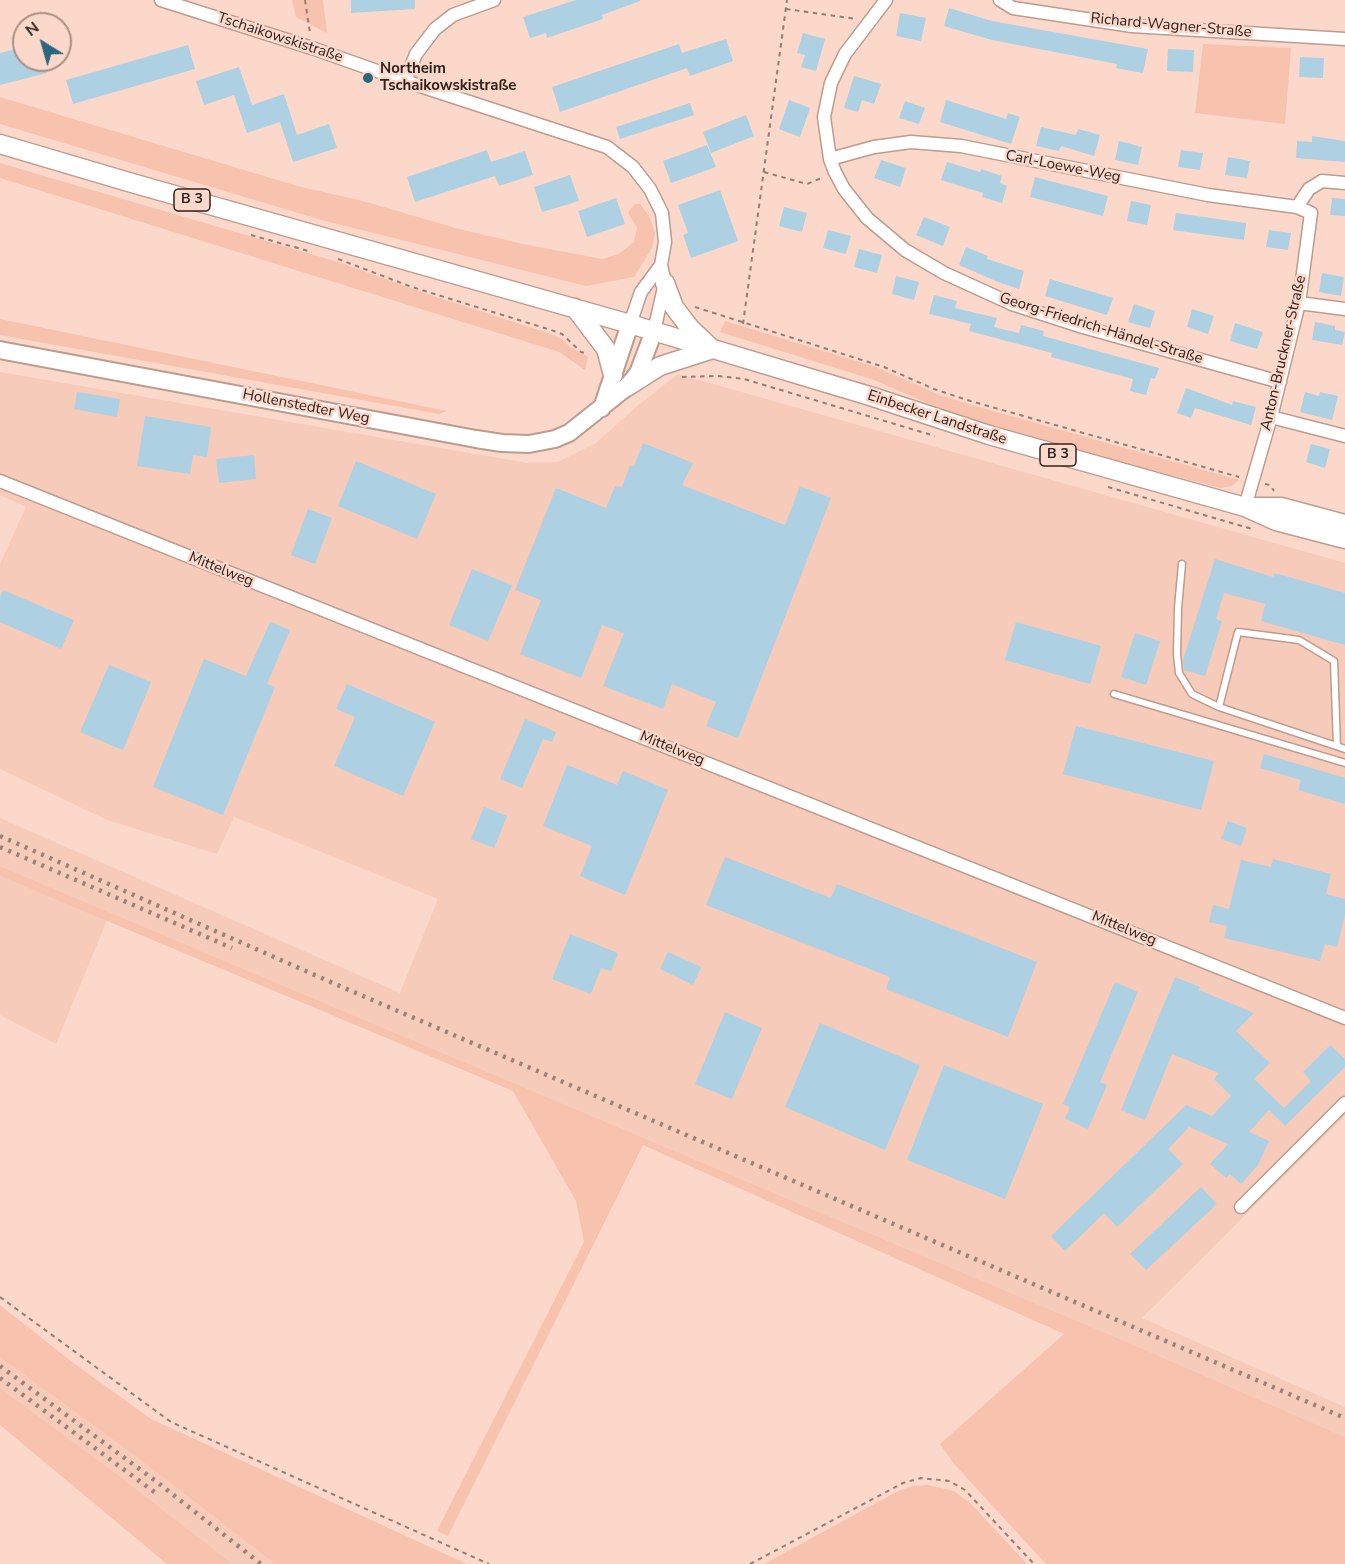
<!DOCTYPE html>
<meta charset="utf-8">
<style>
body{margin:0}
#map{position:relative;width:1345px;height:1564px;overflow:hidden;background:#fcd8ca;font-family:"Nunito Sans",sans-serif}
canvas{display:block}
.north{position:absolute;left:12px;top:12px;width:60px;height:60px;box-sizing:border-box;background:#fcd8ca;border:2px solid #aa8f85;border-radius:50%;rotate:323deg;font-size:16px;font-weight:700;line-height:24px;text-align:center;color:#2f221d}
.north::after{content:'';display:block;margin:auto;width:21px;height:27px;background:#2b677e;clip-path:polygon(50% 0,100% 100%,50% 72%,0 100%)}
</style>
<div id="map">
<canvas width="1345" height="1564"></canvas>
<div class="north">N</div>
</div>
<script>
const g = document.querySelector('canvas').getContext('2d');
g.lineJoin = 'round';
function fillPath(path, color) { g.fillStyle = color; g.fill(path, 'evenodd'); }
const poly = rows => new Path2D(rows.map(r => 'M' + r).join(''));
function strokePath(path, color, width, dash) { g.strokeStyle = color; g.lineWidth = width; g.lineCap = dash ? 'butt' : 'round'; g.setLineDash(dash || []); g.stroke(path); }
function write(font, color, halo, rows, align = 'center') {
  g.font = font + ' "Nunito Sans",sans-serif'; g.lineWidth = 5; g.setLineDash([]); g.textBaseline = 'middle'; g.strokeStyle = halo; g.fillStyle = color; for (const [text, x, y, turn = 0] of rows) {
    g.save(); g.translate(x, y); g.rotate((+turn || 0) * Math.PI / 180); g.textAlign = isNaN(turn) ? turn : align; if (halo) g.strokeText(text, 0, 0); g.fillText(text, 0, 0); g.restore();
  }
}
const built = poly([
 [0,372,528,463,558,462,596,443,636,407,678,374,1345,563,1345,1116,1142,1318,1345,1407,1345,1437,1127,1342,0,866,0,818,400,993,438,899,234,817,217,854,107,820,0,769,0,564,26,507,0,495],
 [0,876,107,920,56,1044,0,1015],
 [0,1357,134,1455,275,1564,233,1564,118,1475,0,1388]
]);
const green = poly([
 [292,0,323,0,327,33,296,17],
 [1203,44,1291,48,1285,124,1195,113],
 [0,97,301,187,363,201,455,228,523,244,602,259,619,254,634,242,637,228,628,212,635,204,640,204,649,216,655,233,652,248,634,277,586,286,325,221,0,124],
 [0,163,338,262,433,296,554,335,563,340,570,347,588,357,585,370,559,352,0,178],
 [0,319,447,411,439,414,0,335],
 [725,321,876,367,942,396,975,406,1239,480,1232,486,1221,488,1027,438,943,410,874,380,720,332],
 [0,866,1127,1342,1345,1437,1345,1564,1046,1564,955,1465,940,1444,1064,1334,643,1145,448,1536,437,1531,584,1242,576,1201,513,1091,0,876],
 [0,1305,72,1362,151,1419,467,1564,275,1564,134,1455,0,1357],
 [0,1388,118,1475,233,1564,167,1564,0,1425],
 [928,1485,954,1491,971,1504,1027,1564,764,1564,900,1490,914,1486]
]);
const building = poly([
 [351,0,415,0,415,9,351,13],
 [576,0,640,0,640,1,602,15,603,19,547,38,546,33,530,38,523,17],
 [949,8,992,21,1148,49,1143,73,1116,68,1117,64,992,40,944,26],
 [900,13,926,18,921,41,896,36],
 [803,33,825,39,816,71,801,67,805,55,797,53],
 [726,39,733,61,690,76,687,68,560,112,552,87,679,44,682,53],
 [188,45,195,69,73,104,66,80],
 [24,47,24,60,43,60,47,73,0,85,0,53],
 [1168,49,1194,50,1193,72,1167,71],
 [1300,57,1324,58,1323,78,1299,77],
 [239,67,252,105,284,94,297,135,329,124,337,148,293,162,280,122,247,133,234,95,204,105,196,81],
 [854,76,881,84,874,104,862,100,858,112,844,108],
 [789,100,810,108,800,137,779,129],
 [946,100,1006,119,1008,113,1020,117,1011,144,940,122],
 [905,101,925,108,919,124,899,118],
 [690,103,694,115,620,139,616,127],
 [746,115,754,136,711,153,703,132],
 [1041,127,1076,135,1078,129,1100,135,1094,156,1061,146,1059,151,1036,146],
 [1312,136,1345,141,1345,162,1296,158,1297,141,1312,142],
 [1119,141,1142,147,1138,165,1115,160],
 [707,145,716,167,671,183,663,161],
 [487,150,491,162,525,151,533,175,499,186,495,176,415,202,407,177],
 [1181,150,1203,153,1200,170,1178,167],
 [1228,157,1250,161,1247,178,1225,175],
 [881,160,906,168,900,187,874,178],
 [947,162,980,172,981,169,1002,176,1000,183,1007,186,1002,203,982,197,983,193,941,180],
 [570,175,579,201,542,212,534,187],
 [1035,177,1108,196,1103,216,1030,197],
 [720,190,738,241,691,258,683,235,688,233,678,205],
 [616,198,625,224,587,237,578,211],
 [1332,198,1345,199,1345,216,1330,215],
 [1131,201,1151,205,1147,225,1127,221],
 [784,207,807,213,802,232,779,226],
 [1176,213,1246,223,1244,240,1173,230],
 [924,217,950,227,943,246,916,235],
 [828,230,851,236,846,254,823,248],
 [1269,230,1291,233,1288,250,1266,247],
 [966,247,988,256,987,259,1024,271,1019,289,998,282,959,265],
 [859,249,882,255,877,273,854,267],
 [1322,273,1344,277,1341,296,1319,292],
 [896,276,919,282,914,300,892,294],
 [1050,279,1113,298,1107,315,1045,296],
 [934,295,957,301,955,308,997,318,994,327,1019,333,1021,325,1044,331,1043,336,1159,368,1155,379,1151,378,1146,395,1130,391,1133,379,1051,357,1052,353,969,331,971,324,929,314],
 [1134,304,1155,311,1150,328,1128,322],
 [1192,309,1214,316,1208,334,1187,327],
 [1315,322,1335,326,1335,330,1345,332,1342,345,1312,340],
 [1235,323,1263,332,1257,349,1230,341],
 [1186,388,1232,405,1233,401,1256,407,1251,425,1195,408,1191,418,1177,413],
 [77,392,120,399,117,417,74,409],
 [1305,392,1319,396,1320,392,1338,396,1332,420,1300,412],
 [145,416,211,427,207,457,193,455,190,474,137,466],
 [643,443,693,463,682,485,785,525,800,486,831,498,738,738,706,726,716,702,672,684,663,709,603,686,624,633,602,625,581,678,520,654,541,600,515,590,556,488,606,508,615,486,622,487,630,466,634,466],
 [1311,444,1330,449,1325,468,1306,462],
 [254,455,256,479,219,483,216,459],
 [356,461,436,494,417,539,338,506],
 [308,509,332,518,315,564,291,555],
 [1215,559,1273,577,1275,573,1345,593,1345,645,1261,621,1265,604,1224,593,1216,619,1222,621,1205,676,1184,670,1183,660],
 [472,569,512,585,488,641,449,625],
 [3,590,74,620,61,649,0,622,0,598],
 [270,622,290,630,267,684,275,687,223,815,153,787,204,659,246,676],
 [1016,622,1101,646,1090,684,1005,660],
 [1135,633,1160,641,1146,685,1121,677],
 [109,665,151,682,123,750,80,732],
 [347,684,435,722,403,796,334,766,355,717,336,709],
 [525,719,556,732,552,742,543,739,522,788,500,779],
 [1076,726,1214,761,1201,810,1063,774],
 [1264,754,1345,778,1345,804,1298,790,1301,780,1260,768],
 [567,765,617,785,623,771,668,790,625,895,580,876,592,846,543,826],
 [484,807,507,816,494,848,471,839],
 [1228,821,1247,828,1241,846,1221,839],
 [725,857,831,898,837,884,1037,962,1008,1037,886,989,890,977,706,905],
 [1273,859,1331,874,1326,894,1345,899,1345,915,1337,947,1325,944,1320,961,1224,938,1227,926,1209,922,1213,905,1229,909,1241,860,1271,867],
 [570,934,618,953,611,971,601,968,591,994,552,979],
 [668,952,701,967,693,985,660,969],
 [1175,977,1200,987,1199,990,1254,1013,1236,1031,1270,1063,1254,1079,1284,1108,1311,1081,1303,1072,1330,1045,1345,1059,1345,1067,1285,1126,1269,1110,1249,1132,1269,1141,1258,1165,1241,1184,1230,1174,1226,1178,1210,1164,1228,1144,1189,1127,1168,1149,1183,1164,1117,1227,1104,1213,1065,1251,1051,1236,1186,1105,1212,1116,1231,1096,1214,1079,1219,1073,1172,1054,1145,1120,1121,1110],
 [1115,982,1138,992,1100,1082,1107,1085,1088,1129,1065,1119,1070,1107,1063,1104],
 [725,1012,762,1028,732,1099,695,1084],
 [820,1023,920,1065,885,1150,785,1107],
 [944,1065,1043,1104,1005,1199,907,1160],
 [1201,1187,1217,1204,1146,1270,1130,1254]
]);
const path = poly([
 [305,0,310,33],
 [786,9,857,19],
 [764,172,807,184,824,177],
 [251,235,312,252],
 [338,259,412,287,551,330,562,334,581,352,588,354],
 [695,307,884,367,934,389,967,400,1239,477],
 [743,324,787,0],
 [682,377,717,376,744,379,935,436],
 [1265,484,1270,485,1274,491],
 [1108,487,1252,529],
 [0,1297,171,1422,489,1564],
 [750,1564,903,1483,921,1478,949,1481,965,1490,1034,1564]
]);
const lane = poly([
 [1182,564,1178,608,1177,654,1179,673,1192,694,1219,707,1345,749],
 [1114,694,1345,763],
 [1219,707,1238,632,1299,640,1334,661,1337,746]
]);
const street = poly([
 [161,0,312,48,405,81,607,147,633,167,650,189,662,213,665,242,661,265,665,283,654,331],
 [886,0,845,54,831,83,824,117,830,159,835,172,844,189,867,218,905,250,944,273,1012,304,1083,327,1280,382],
 [1000,0,1013,8,1132,26,1345,39],
 [405,81,416,54,435,29,453,15,494,0],
 [830,159,874,147,911,142,961,146,1208,195,1297,207,1311,213,1299,303,1271,417,1245,507],
 [1297,207,1309,189,1322,181,1345,183],
 [1299,303,1345,309],
 [630,324,641,292,661,265],
 [1271,417,1345,436],
 [0,481,1345,1018],
 [1241,1207,1345,1103]
]);
const secondary = poly([
 [0,350,476,439,502,443,529,444,555,439,569,433,627,387,638,373,654,331],
 [602,408,630,324]
]);
const primary = poly([
 [0,144,132,183,630,324,873,397,989,435,1245,507,1276,521,1345,539],
 [665,283,674,307,690,328,709,346],
 [575,308,606,349,613,375],
 [627,387,660,366,713,349],
 [1252,507,1281,507,1345,524]
]);
const rail = poly([
 [0,836,342,987,1345,1418],
 [0,847,232,948],
 [0,1366,157,1482,261,1564],
 [0,1378,157,1494]
]);
const markers = [
 [368,78,6,"#2b677e"]
];
const shields = [
 [192,200,36],
 [1058,455,36]
];
const shieldNames = [
 ["B 3",192,200],
 ["B 3",1058,455]
];
const streetNames = [
 ["Richard-Wagner-Straße",1171,26,5],
 ["Tschaikowskistraße",280,38,18],
 ["Carl-Loewe-Weg",1063,167,11],
 ["Georg-Friedrich-Händel-Straße",1101,329,17],
 ["Anton-Bruckner-Straße",1284,353,-77],
 ["Hollenstedter Weg",306,407,11],
 ["Einbecker Landstraße",937,418,18],
 ["Mittelweg",221,570,22],
 ["Mittelweg",672,749,22],
 ["Mittelweg",1124,929,22]
];
const poiNames = [
 ["Northeim",380,69],
 ["Tschaikowskistraße",380,86]
];
fillPath(built, '#f6cbba');
fillPath(green, '#f7c2ae');
fillPath(building, '#add1e2');
strokePath(lane, '#bd9b8e', 9);
strokePath(street, '#bd9b8e', 15);
strokePath(secondary, '#bd9b8e', 20);
strokePath(primary, '#bd9b8e', 21);
strokePath(path, '#957d73', 2, [4.5, 4.5]);
strokePath(lane, '#fff', 6);
strokePath(street, '#fff', 12);
strokePath(secondary, '#fff', 16);
strokePath(primary, '#fff', 18);
strokePath(rail, '#9b8278', 4.5, [3, 6]);
for (const [x, y, r, color] of markers) { const dot = new Path2D(); dot.arc(x, y, r, 0, 2 * Math.PI); g.fillStyle = color; g.fill(dot); strokePath(dot, '#fcd8ca', 2); }
for (const [x, y, w] of shields) { const box = new Path2D(); box.roundRect(x - w / 2, y - 11, w, 22, 4.5); g.fillStyle = '#fcd8ca'; g.fill(box); strokePath(box, '#2f221d', 1.5); }
write('bold 14px', '#2f221d', null, shieldNames);
write('15px', '#2f221d', '#fcd8ca', streetNames);
write('bold 15px', '#2f221d', '#fcd8ca', poiNames, 'left');
</script>
